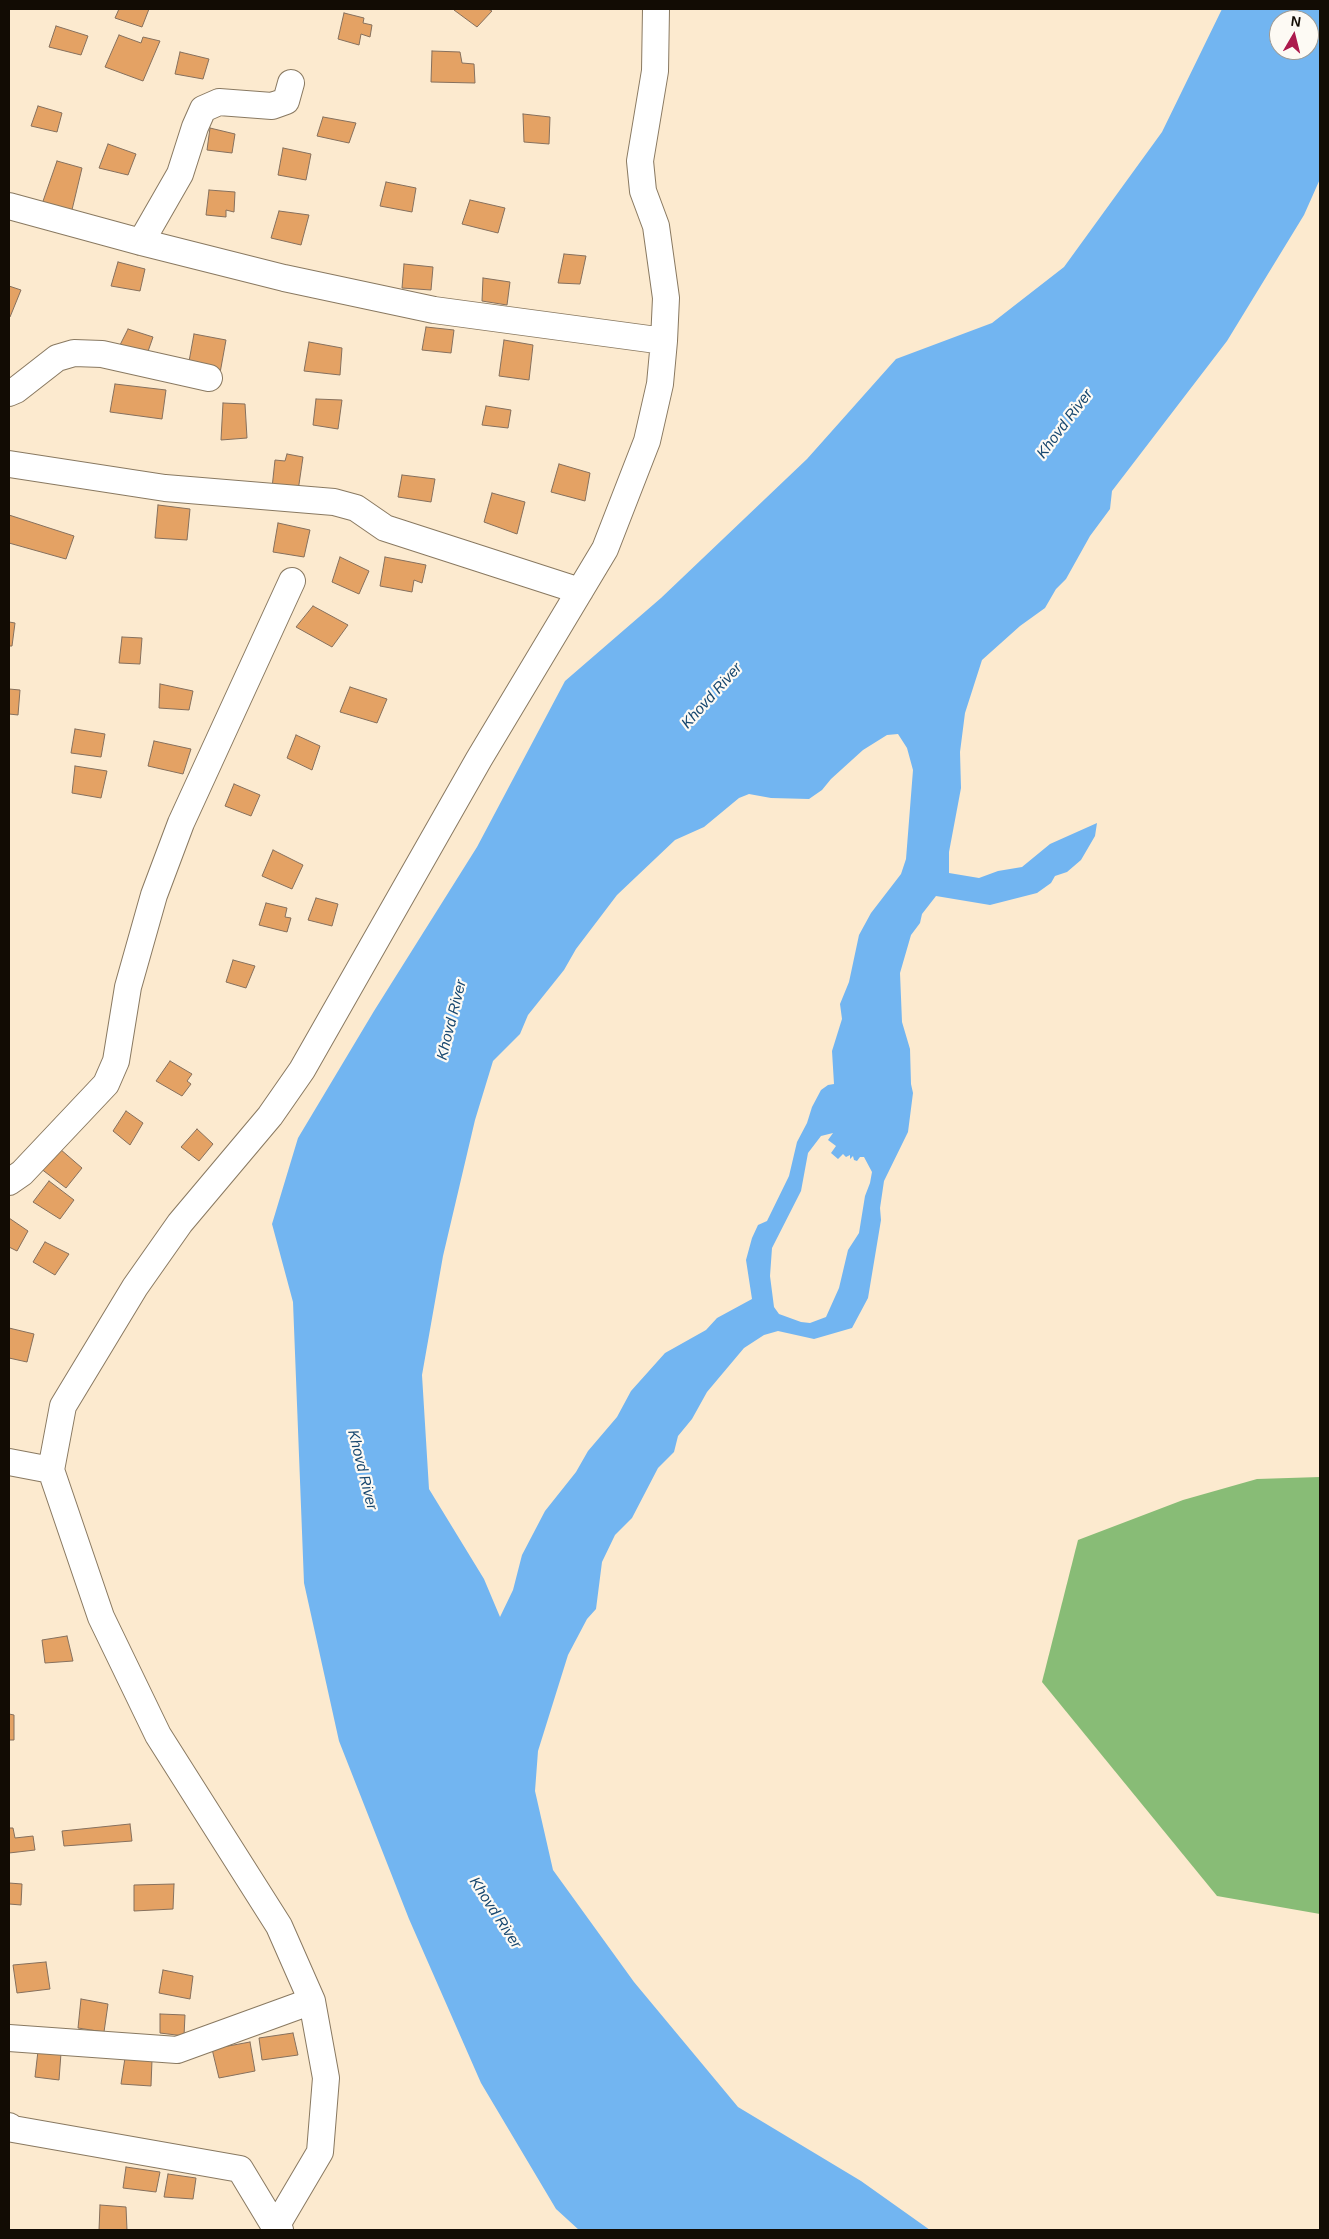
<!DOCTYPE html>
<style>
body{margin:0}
#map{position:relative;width:1329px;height:2239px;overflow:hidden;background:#fceacf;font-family:Helvetica,sans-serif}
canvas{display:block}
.frame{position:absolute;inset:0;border:10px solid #120c04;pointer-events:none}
.north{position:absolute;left:1269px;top:10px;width:50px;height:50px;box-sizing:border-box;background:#fdfaf4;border:1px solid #9f9b94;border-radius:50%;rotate:8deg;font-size:14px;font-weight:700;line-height:20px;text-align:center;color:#120c04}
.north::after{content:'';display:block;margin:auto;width:18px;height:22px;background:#ac1a4d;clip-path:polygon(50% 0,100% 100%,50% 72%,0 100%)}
</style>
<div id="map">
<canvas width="1329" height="2239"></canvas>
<div class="frame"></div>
<div class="north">N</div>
</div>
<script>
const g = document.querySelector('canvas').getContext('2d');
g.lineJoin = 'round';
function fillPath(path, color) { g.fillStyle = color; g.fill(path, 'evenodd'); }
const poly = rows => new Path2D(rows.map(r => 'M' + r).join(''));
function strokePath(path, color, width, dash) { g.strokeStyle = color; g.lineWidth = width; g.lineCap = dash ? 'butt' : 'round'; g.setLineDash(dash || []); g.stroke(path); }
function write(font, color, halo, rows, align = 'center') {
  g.font = font + ' Helvetica,sans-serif'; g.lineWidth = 4.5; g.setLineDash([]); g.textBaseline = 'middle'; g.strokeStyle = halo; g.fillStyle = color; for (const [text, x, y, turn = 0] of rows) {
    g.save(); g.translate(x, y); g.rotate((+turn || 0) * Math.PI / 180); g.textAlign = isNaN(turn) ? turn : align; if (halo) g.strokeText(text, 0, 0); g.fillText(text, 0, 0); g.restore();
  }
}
const forest = poly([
 [1320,1477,1320,1914,1217,1896,1042,1682,1078,1540,1183,1500,1257,1479]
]);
const water = poly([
 [1222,9,1320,9,1320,179,1304,215,1227,341,1112,491,1110,509,1090,536,1066,579,1056,589,1045,608,1020,626,982,660,965,713,960,752,961,788,949,852,949,873,979,878,998,871,1022,867,1050,844,1097,823,1095,836,1081,860,1067,872,1055,876,1051,883,1037,893,990,905,936,896,922,914,920,923,911,935,900,973,902,1022,910,1049,911,1084,913,1093,908,1132,884,1181,880,1208,881,1220,868,1298,852,1328,814,1339,778,1331,764,1335,744,1348,707,1392,692,1419,678,1436,674,1452,658,1468,632,1518,615,1535,602,1562,596,1609,587,1619,568,1655,538,1751,535,1791,553,1870,634,1982,738,2107,861,2181,930,2230,579,2230,556,2209,481,2083,409,1919,339,1741,304,1583,293,1302,272,1224,298,1138,374,1011,477,847,565,681,661,598,807,459,896,359,992,323,1064,267,1162,132],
 [1279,20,1309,20,1309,50,1279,50],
 [898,734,907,748,913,770,906,859,901,874,871,913,859,935,849,982,840,1004,842,1019,832,1051,834,1084,828,1085,821,1090,812,1107,807,1123,797,1142,789,1176,767,1221,758,1225,752,1238,746,1260,752,1299,717,1318,706,1330,665,1353,631,1391,617,1417,588,1451,576,1472,545,1511,522,1555,513,1590,500,1617,484,1579,429,1489,422,1375,443,1256,475,1120,493,1061,520,1034,528,1015,564,970,576,949,617,895,675,840,704,827,739,798,749,794,771,798,809,799,822,790,831,779,863,750,887,735],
 [833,1133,828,1140,836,1146,831,1153,838,1159,843,1154,846,1157,850,1155,850,1159,853,1156,854,1160,857,1161,860,1157,864,1157,872,1172,870,1183,865,1196,859,1233,848,1250,839,1288,826,1317,810,1323,801,1322,779,1314,774,1307,770,1276,772,1248,801,1191,808,1153,821,1136]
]);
const building = poly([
 [119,9,149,9,142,27,115,18,119,9],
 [456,9,488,9,492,11,477,27,454,10,456,9],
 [344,13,364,18,363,23,372,25,370,37,361,34,359,45,338,39,344,13],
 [56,26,88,36,81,55,49,47,56,26],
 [119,35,141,43,143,37,160,41,143,81,105,67,119,35],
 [432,51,460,52,462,63,474,64,475,83,431,82,432,51],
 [180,52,209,59,203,79,175,74,180,52],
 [38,106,62,113,57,132,31,126,38,106],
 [523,114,550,117,549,144,524,142,523,114],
 [323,117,356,123,349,143,317,136,323,117],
 [210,128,235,134,232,153,207,150,210,128],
 [108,144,136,154,128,175,99,168,108,144],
 [283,148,311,154,306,180,278,175,283,148],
 [57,161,82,168,71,214,41,207,57,161],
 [386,182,416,188,412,212,380,206,386,182],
 [209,190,235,192,234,212,226,210,226,217,206,215,209,190],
 [470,200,505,208,498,233,462,224,470,200],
 [279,211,309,215,301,245,271,238,279,211],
 [564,254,586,256,580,284,558,283,564,254],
 [118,262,145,269,140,291,111,286,118,262],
 [404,264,433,267,431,290,402,288,404,264],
 [483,278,510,282,507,305,482,301,483,278],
 [9,286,21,290,10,317,9,317,9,286],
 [426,327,454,330,451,353,422,350,426,327],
 [128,329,153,337,145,360,117,351,128,329],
 [194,334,226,340,220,373,188,367,194,334],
 [504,340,533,345,529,380,499,376,504,340],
 [309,342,342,348,340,375,304,371,309,342],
 [115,384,166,390,162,419,110,412,115,384],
 [316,399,342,400,338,429,313,425,316,399],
 [223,403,245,404,247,438,221,440,223,403],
 [486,406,511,410,508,428,482,425,486,406],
 [287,454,303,457,298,491,272,488,275,460,285,461,287,454],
 [559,464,590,473,585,501,551,492,559,464],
 [402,475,435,479,431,502,398,497,402,475],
 [492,493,525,502,517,534,484,522,492,493],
 [158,505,190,509,187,540,155,538,158,505],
 [9,515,74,536,66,559,9,543,9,515],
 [278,523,310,530,304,557,273,552,278,523],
 [340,557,369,571,359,594,332,582,340,557],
 [385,557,426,565,422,583,414,580,412,592,380,586,385,557],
 [313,606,348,625,332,647,296,627,313,606],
 [9,622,15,623,12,646,9,646,9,622],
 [122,637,142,638,140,664,119,663,122,637],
 [160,684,193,691,189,710,159,708,160,684],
 [350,687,387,699,377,723,340,712,350,687],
 [9,689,20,690,18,715,9,714,9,689],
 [75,729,105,734,101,757,71,753,75,729],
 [296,735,320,746,312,770,287,758,296,735],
 [154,741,191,749,183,774,148,766,154,741],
 [75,766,107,771,101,798,72,793,75,766],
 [234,784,260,795,251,816,225,806,234,784],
 [273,850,303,865,292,889,262,876,273,850],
 [316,898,338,904,332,926,308,920,316,898],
 [266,903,287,908,285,917,291,918,287,932,259,925,266,903],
 [233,960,255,966,246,988,226,982,233,960],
 [170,1061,192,1074,187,1081,191,1084,182,1096,156,1081,170,1061],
 [126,1111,143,1123,130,1145,113,1131,126,1111],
 [197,1129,213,1144,199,1161,181,1147,197,1129],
 [60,1149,82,1168,66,1188,40,1168,60,1149],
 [49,1181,74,1200,60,1219,33,1202,49,1181],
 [9,1218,28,1231,17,1251,9,1247,9,1218],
 [45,1242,69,1254,55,1275,33,1262,45,1242],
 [9,1328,34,1334,27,1362,9,1358,9,1328],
 [67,1636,73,1661,45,1663,42,1640,67,1636],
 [9,1714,14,1715,14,1740,9,1740,9,1714],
 [130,1824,132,1841,64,1846,62,1831,130,1824],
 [9,1828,13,1828,15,1838,33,1836,35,1850,9,1853,9,1828],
 [9,1883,22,1884,21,1905,9,1904,9,1883],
 [174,1884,173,1909,134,1911,134,1885,174,1884],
 [46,1962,50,1989,17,1993,13,1965,46,1962],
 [163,1970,193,1976,190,1999,159,1993,163,1970],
 [81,1999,108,2004,104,2032,78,2028,81,1999],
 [160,2014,185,2015,184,2036,160,2033,160,2014],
 [293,2033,298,2055,262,2060,259,2038,293,2033],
 [250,2042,255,2071,219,2078,212,2049,250,2042],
 [38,2051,61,2053,59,2080,35,2077,38,2051],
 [125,2058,152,2060,151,2086,121,2084,125,2058],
 [126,2167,160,2172,156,2192,123,2188,126,2167],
 [168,2174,196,2178,193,2199,164,2197,168,2174],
 [100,2205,126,2207,127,2230,99,2230,100,2205]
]);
const minor = poly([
 [9,206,141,242,284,278,434,310,664,341],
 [141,242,180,174,195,127,203,109,219,102,272,106,286,101,291,83],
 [9,393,16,390,57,358,74,353,102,354,209,378],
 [9,464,165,488,334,502,356,508,385,528,580,591],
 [9,1182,22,1173,106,1084,116,1061,128,987,154,895,181,823,292,581],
 [9,1462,51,1470,101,1617,158,1735,279,1926,312,2001,326,2078,320,2152,274,2230],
 [51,1470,63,1406,135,1287,180,1223,270,1116,302,1070,479,759,605,549,647,441,660,384,664,341,666,298,656,226,643,191,640,161,655,71,656,9],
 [9,2038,177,2050,312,2001],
 [9,2126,13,2129,240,2169,275,2227,280,2230]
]);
const waterNames = [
 ["Khovd River",1065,424,-53],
 ["Khovd River",712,696,-48],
 ["Khovd River",452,1020,-76],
 ["Khovd River",362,1470,76],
 ["Khovd River",495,1913,57]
];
fillPath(forest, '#88bc76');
fillPath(water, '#72b5f1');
fillPath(building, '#e4a264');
strokePath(building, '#86705d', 1);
strokePath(minor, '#897961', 28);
strokePath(minor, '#fff', 26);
write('italic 15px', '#17476f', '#fdfaf4', waterNames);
</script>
